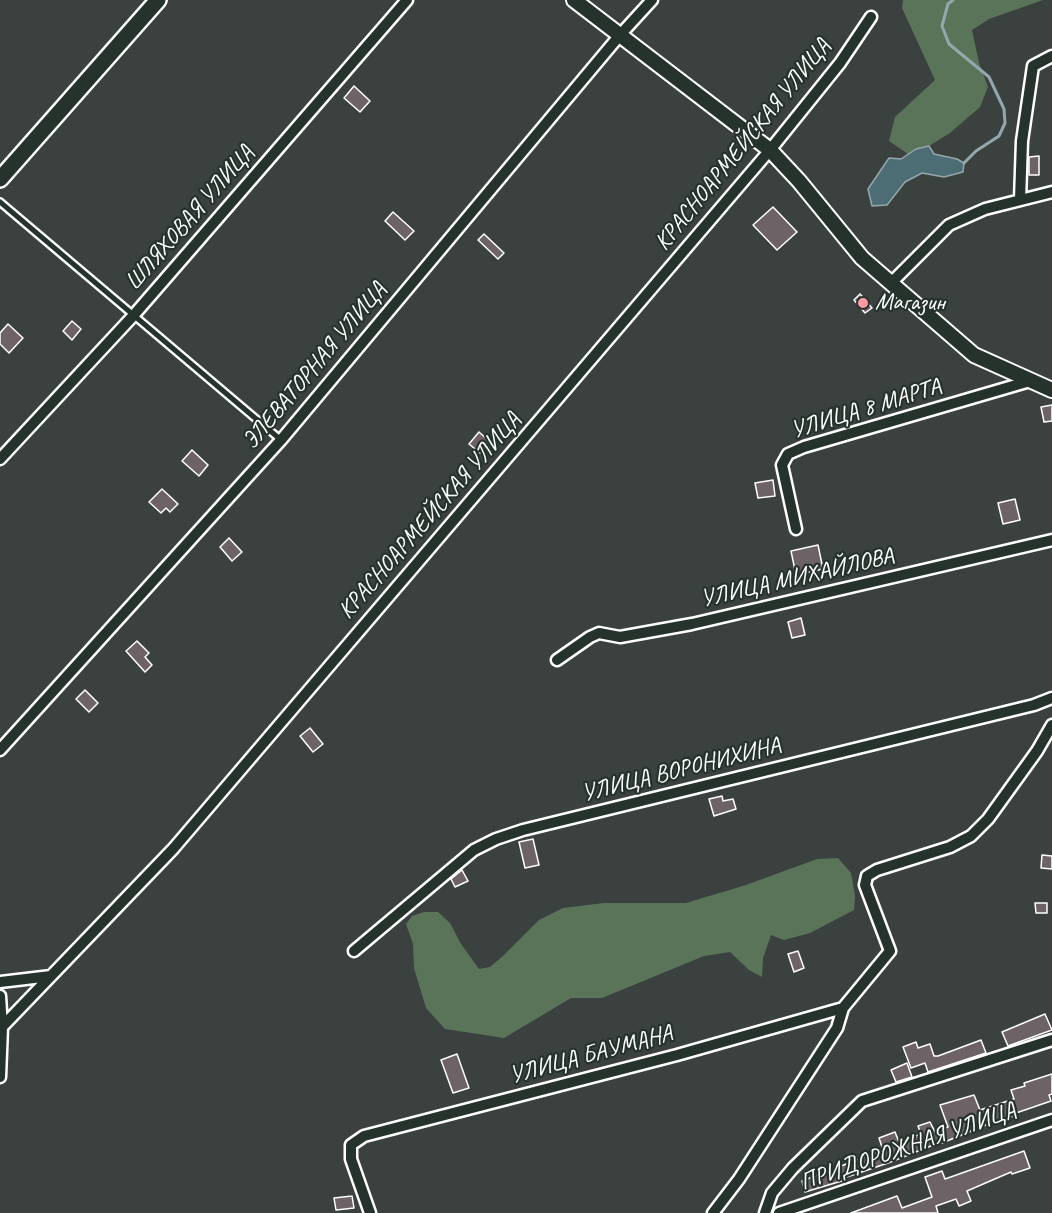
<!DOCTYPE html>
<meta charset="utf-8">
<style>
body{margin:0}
canvas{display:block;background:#3b413e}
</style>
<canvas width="1052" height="1213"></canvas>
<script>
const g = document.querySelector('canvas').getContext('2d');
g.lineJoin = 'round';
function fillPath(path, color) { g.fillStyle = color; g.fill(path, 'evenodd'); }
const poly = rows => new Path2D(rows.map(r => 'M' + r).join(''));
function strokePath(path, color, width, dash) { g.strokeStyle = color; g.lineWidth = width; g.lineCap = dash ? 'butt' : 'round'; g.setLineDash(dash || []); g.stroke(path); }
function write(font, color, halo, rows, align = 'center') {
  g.font = font + ' Caveat,sans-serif'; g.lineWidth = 4.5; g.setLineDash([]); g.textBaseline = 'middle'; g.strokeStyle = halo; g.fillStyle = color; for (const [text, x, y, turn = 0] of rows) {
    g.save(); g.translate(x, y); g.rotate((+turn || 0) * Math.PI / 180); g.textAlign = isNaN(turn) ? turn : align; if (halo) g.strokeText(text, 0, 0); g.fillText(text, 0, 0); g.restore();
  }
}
const green = poly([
 [903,0,1043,0,989,19,972,30,979,63,988,87,980,107,950,133,929,146,916,149,908,154,889,141,895,117,935,80,902,8],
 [838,858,851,873,855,896,854,910,810,933,784,940,771,935,763,958,762,977,749,970,730,952,704,956,602,998,571,998,504,1038,445,1029,426,1008,414,968,413,944,406,924,412,916,424,912,438,912,450,923,461,944,479,969,490,967,503,956,539,920,563,908,604,903,686,903,746,885,817,859]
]);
const water = poly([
 [929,146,934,154,957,159,964,163,963,172,944,177,922,173,905,182,887,205,872,206,868,189,889,158,901,159,916,149,929,146]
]);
const stream = poly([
 [953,0,948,4,942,26,949,44,989,77,1004,109,1005,123,999,136,976,151,964,163]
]);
const building = poly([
 [354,86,370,101,360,112,344,98,354,86],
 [1039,156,1039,175,1029,175,1029,157,1039,156],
 [773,207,797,232,777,250,753,225,773,207],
 [393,212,414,231,405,240,385,221,393,212],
 [484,234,504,253,498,259,478,240,484,234],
 [860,294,872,308,865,313,854,300,860,294],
 [72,321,81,329,72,340,63,331,72,321],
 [8,324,23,338,9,353,0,344,0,333,8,324],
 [1052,405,1052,421,1044,422,1041,407,1052,405],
 [479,432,490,442,480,453,469,444,479,432],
 [192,450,208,465,199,476,182,461,192,450],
 [773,480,775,496,758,498,755,483,773,480],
 [162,489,178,504,170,512,166,508,161,513,149,502,162,489],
 [1015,499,1020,520,1003,524,998,503,1015,499],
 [229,538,242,552,232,561,220,547,229,538],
 [818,545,823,569,796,575,791,551,818,545],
 [801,618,805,635,792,638,788,622,801,618],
 [137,641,149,653,145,657,152,665,145,672,126,651,137,641],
 [85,690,98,703,89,712,76,699,85,690],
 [310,728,323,744,313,752,300,736,310,728],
 [722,796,723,801,733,799,736,809,714,816,709,799,722,796],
 [533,839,539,865,525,868,519,842,533,839],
 [1042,855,1052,856,1052,869,1041,868,1042,855],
 [462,870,468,881,455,887,451,879,462,870],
 [1035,903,1047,903,1047,913,1036,913,1035,903],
 [798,951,804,968,794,972,788,954,798,951],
 [1045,1014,1052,1030,1008,1046,1002,1032,1045,1014],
 [981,1040,986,1053,928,1072,925,1063,911,1068,903,1047,916,1042,918,1048,930,1044,934,1056,938,1056,981,1040],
 [457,1054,469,1088,453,1093,441,1060,457,1054],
 [907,1063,912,1077,896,1082,891,1070,907,1063],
 [1052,1074,1052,1094,1049,1095,1051,1101,1016,1113,1017,1115,986,1125,942,1143,941,1142,888,1163,844,1178,845,1180,805,1192,802,1181,883,1150,879,1138,895,1132,899,1142,921,1134,918,1126,930,1122,935,1132,948,1127,940,1105,974,1095,980,1110,1014,1099,1011,1090,1025,1086,1024,1083,1052,1074],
 [1024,1151,1030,1168,1012,1174,1011,1172,967,1191,971,1201,959,1206,956,1199,936,1206,938,1213,851,1213,897,1196,902,1208,932,1197,925,1177,942,1171,945,1179,1024,1151],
 [352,1196,354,1208,336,1210,334,1198,352,1196]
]);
const service = poly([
 [0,202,281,440]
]);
const minor = poly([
 [1020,200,1022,141,1033,66,1052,56],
 [891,283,949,225,985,209,1052,192],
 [0,459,133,316,407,0],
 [796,529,782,465,788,454,804,447,1030,381],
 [557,660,590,637,599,633,620,637,692,624,1052,540],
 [0,750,281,440,620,35,652,0],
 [354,951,474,850,496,839,523,830,1034,705,1052,698],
 [0,982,51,976],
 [0,996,2,1027,0,1077],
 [2,1027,173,849,770,150,840,63,871,17],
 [370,1213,351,1159,351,1145,364,1136,677,1055,843,1008],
 [713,1213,739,1179,837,1028,843,1008,890,951,865,885,867,876,877,870,950,847,971,836,988,819,1037,751,1052,725],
 [765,1213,772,1193,793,1168,862,1101,1052,1040],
 [779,1213,1052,1120]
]);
const tertiary = poly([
 [574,0,770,150,799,181,862,258,974,355,1052,390]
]);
const secondary = poly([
 [0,179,158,0]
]);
const markers = [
 [863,303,6,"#ff9aa2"]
];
const streetNames = [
 ["КРАСНОАРМЕЙСКАЯ УЛИЦА",743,145,-51],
 ["ШЛЯХОВАЯ УЛИЦА",190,218,-49],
 ["ЭЛЕВАТОРНАЯ УЛИЦА",315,366,-50],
 ["УЛИЦА 8 МАРТА",866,409,-17],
 ["КРАСНОАРМЕЙСКАЯ УЛИЦА",430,516,-49],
 ["УЛИЦА МИХАЙЛОВА",797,578,-13],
 ["УЛИЦА ВОРОНИХИНА",681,770,-14],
 ["УЛИЦА БАУМАНА",591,1055,-15],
 ["ПРИДОРОЖНАЯ УЛИЦА",908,1147,-19]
];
const poiNames = [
 ["Магазин",875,303]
];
fillPath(green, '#5a7459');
fillPath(water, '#4d6d74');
strokePath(water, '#94a7ac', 1.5);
strokePath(stream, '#94a7ac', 3);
fillPath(building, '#6d6265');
strokePath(building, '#fff', 1.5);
strokePath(service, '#fff', 10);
strokePath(minor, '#fff', 15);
strokePath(tertiary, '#fff', 18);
strokePath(secondary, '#fff', 20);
strokePath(service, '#26332d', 5);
strokePath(minor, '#26332d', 10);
strokePath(tertiary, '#26332d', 14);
strokePath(secondary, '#26332d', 15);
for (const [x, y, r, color] of markers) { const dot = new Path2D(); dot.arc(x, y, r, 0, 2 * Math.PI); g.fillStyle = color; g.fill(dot); strokePath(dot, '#26332d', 2); }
write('24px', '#fff', '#26332d', streetNames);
write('24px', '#fff', '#26332d', poiNames, 'left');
</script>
